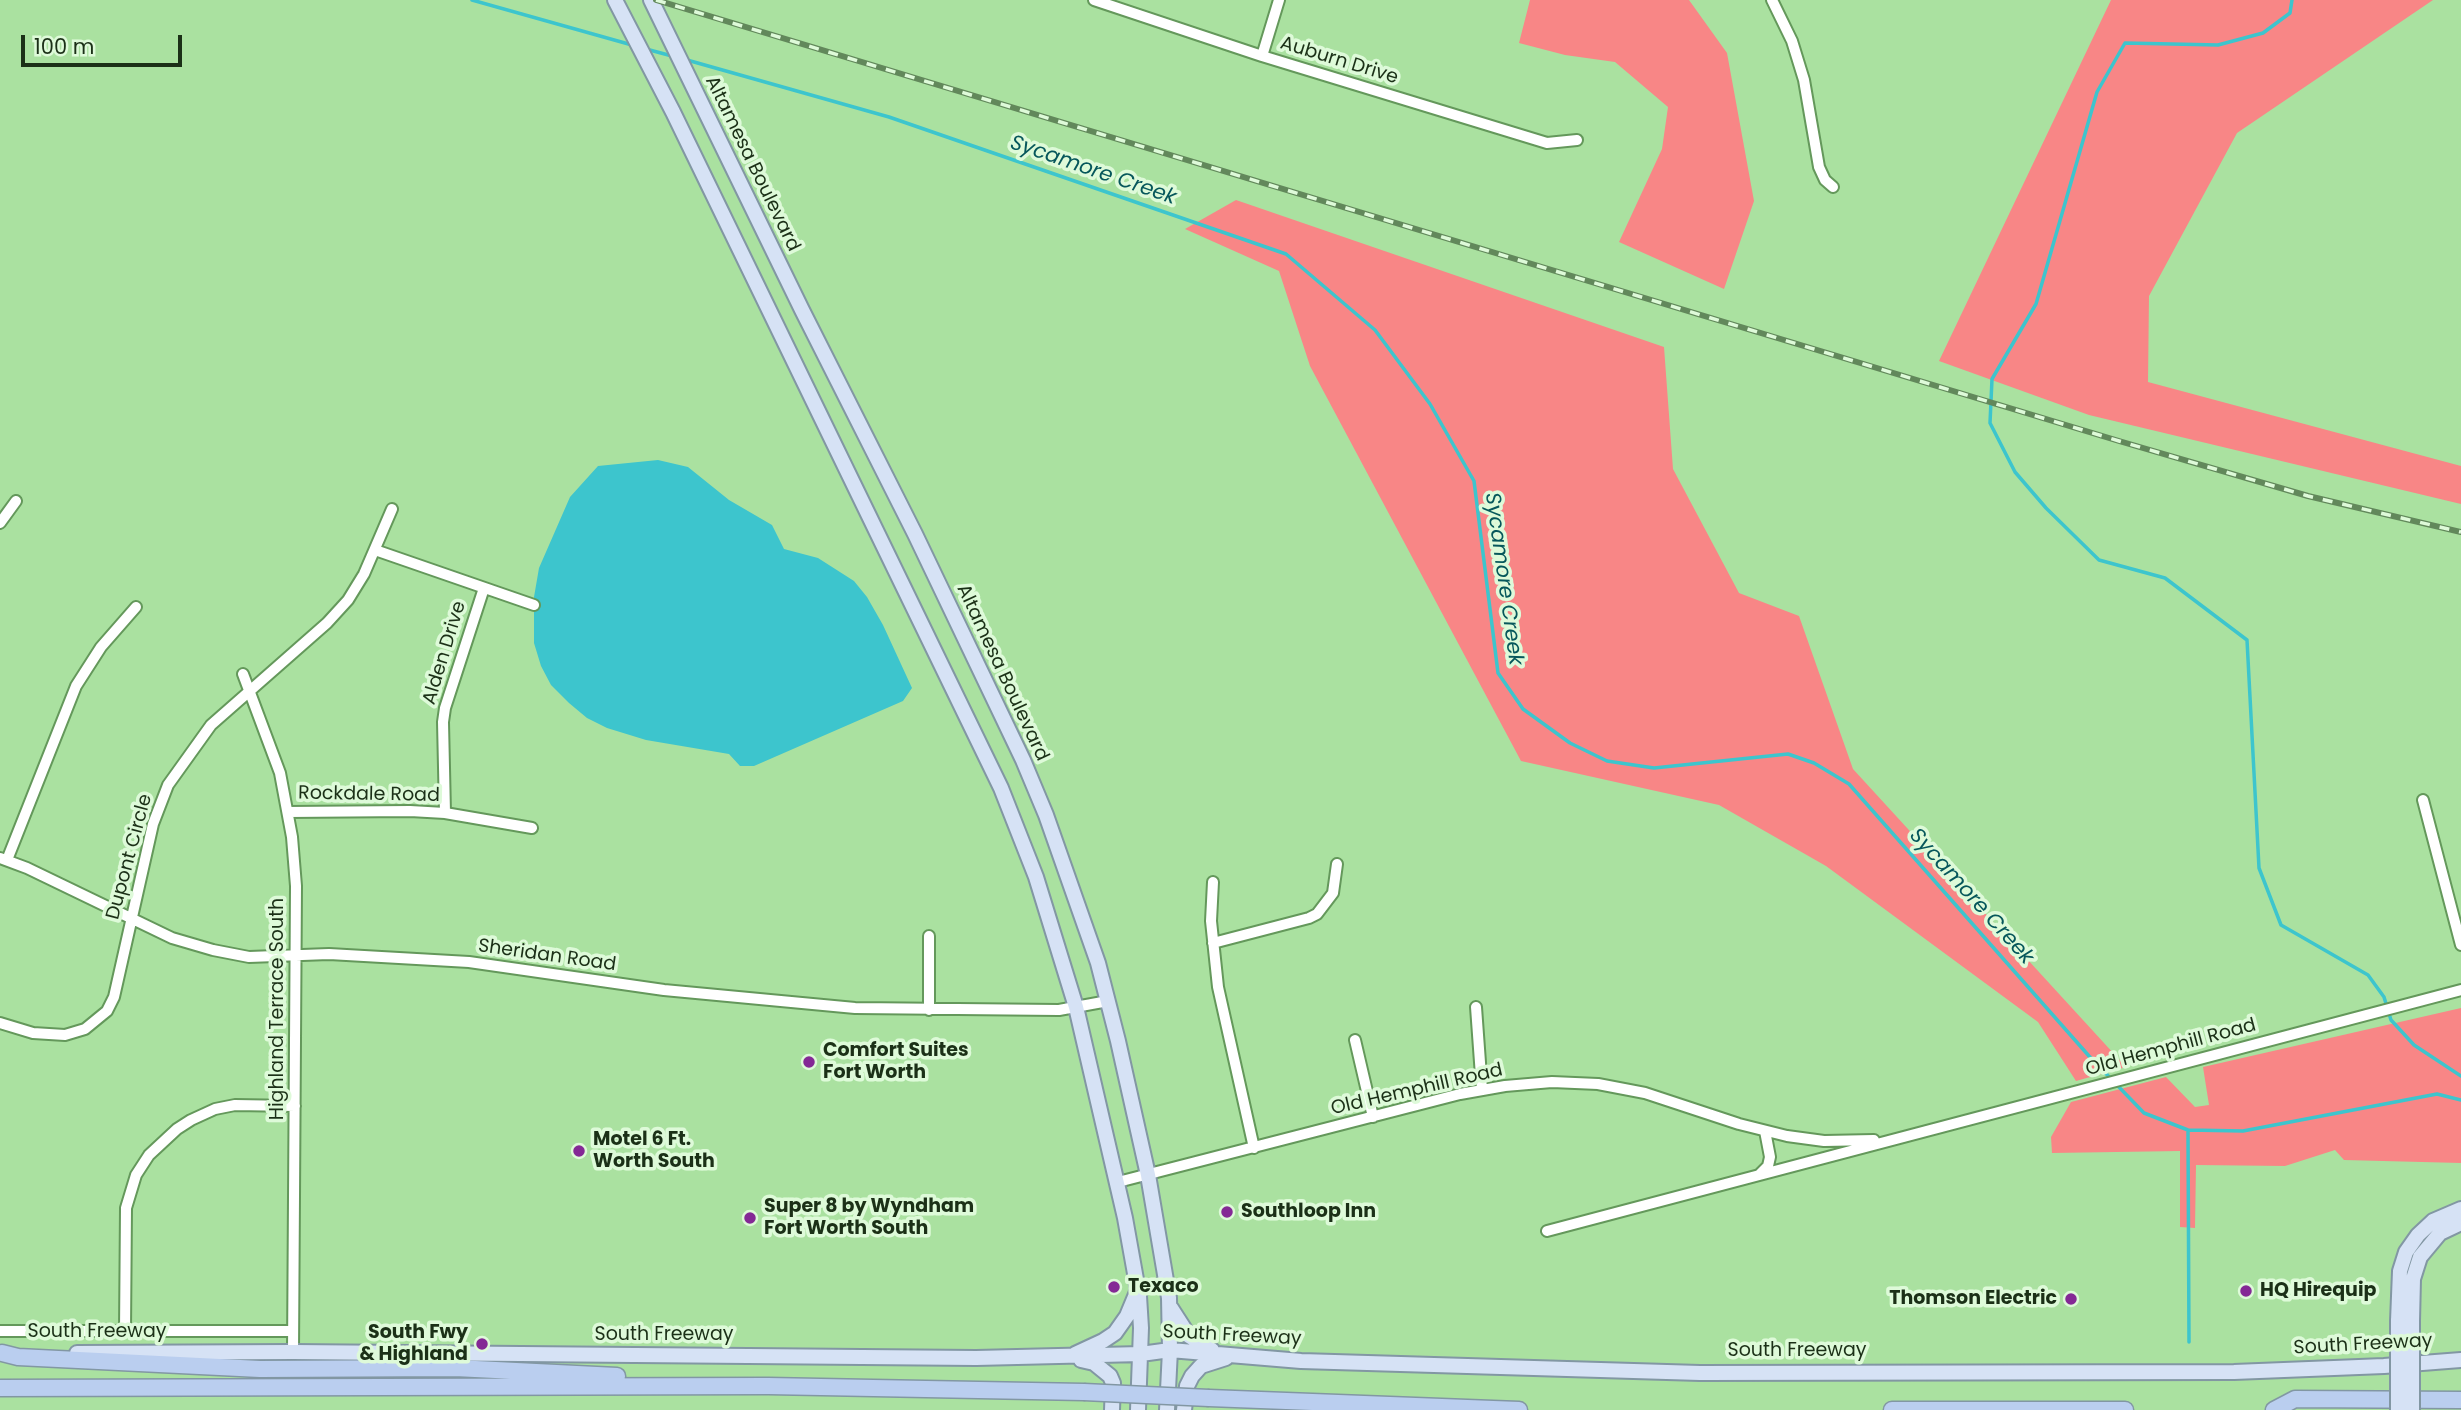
<!DOCTYPE html>
<style>
body{margin:0}
#map{position:relative;width:2461px;height:1410px;overflow:hidden;background:#aae1a0;font-family:Poppins,sans-serif}
canvas{display:block}
.scale{position:absolute;left:21px;top:35px;width:161px;height:32px;box-sizing:border-box;border:4px solid #1b3017;border-top:0;padding-left:9px;font-size:21px;line-height:24px;white-space:nowrap;color:#1b3017;-webkit-text-stroke:5px #defad9;paint-order:stroke}
</style>
<div id="map">
<canvas width="2461" height="1410"></canvas>
<div class="scale">100 m</div>
</div>
<script>
const g = document.querySelector('canvas').getContext('2d');
g.lineJoin = 'round';
function fillPath(path, color) { g.fillStyle = color; g.fill(path, 'evenodd'); }
const poly = rows => new Path2D(rows.map(r => 'M' + r).join(''));
function strokePath(path, color, width, dash) { g.strokeStyle = color; g.lineWidth = width; g.lineCap = dash ? 'butt' : 'round'; g.setLineDash(dash || []); g.stroke(path); }
function write(font, color, halo, rows, align = 'center') {
  g.font = font + ' Poppins,sans-serif'; g.lineWidth = 7; g.setLineDash([]); g.textBaseline = 'middle'; g.strokeStyle = halo; g.fillStyle = color; for (const [text, x, y, turn = 0] of rows) {
    g.save(); g.translate(x, y); g.rotate((+turn || 0) * Math.PI / 180); g.textAlign = isNaN(turn) ? turn : align; if (halo) g.strokeText(text, 0, 0); g.fillText(text, 0, 0); g.restore();
  }
}
const green = poly([
 [1530,0,1689,0,1727,53,1754,201,1724,289,1619,242,1662,149,1668,107,1615,62,1565,55,1519,43],
 [2111,0,2433,0,2237,133,2149,296,2148,382,2461,466,2461,504,2089,415,1939,361],
 [1236,200,1664,347,1673,469,1739,593,1799,616,1853,769,2126,1067,2076,1081,2038,1022,1826,866,1719,805,1521,761,1310,366,1279,271,1185,229],
 [2461,1008,2461,1163,2344,1160,2335,1150,2285,1166,2196,1165,2195,1228,2180,1227,2180,1151,2052,1153,2051,1137,2071,1102,2166,1077,2195,1107,2209,1105,2203,1067]
]);
const water = poly([
 [658,460,688,467,729,500,772,525,784,549,818,558,854,581,867,597,883,625,912,688,903,701,754,766,740,766,729,754,646,740,607,728,587,718,569,703,551,685,541,666,534,643,534,597,539,568,570,497,598,466]
]);
const stream = poly([
 [472,0,632,45],
 [2292,0,2290,13,2263,33,2218,45,2125,43,2097,92,2036,304,1992,379,1990,423,2015,472,2046,508,2099,560,2165,578,2247,640,2259,868,2281,925,2368,975,2384,997,2391,1020,2414,1045,2461,1076],
 [646,49,672,56],
 [687,60,889,117,1286,254,1375,330,1430,404,1474,481,1498,673,1523,709,1570,743,1607,761,1654,768,1788,754,1814,763,1849,784,2089,1056,2144,1113,2188,1130,2243,1131,2437,1094,2461,1100],
 [2188,1131,2189,1342]
]);
const minor = poly([
 [1094,0,1262,56,1547,143,1577,140],
 [1772,0,1792,41,1804,80,1819,167,1825,180,1833,187],
 [1262,56,1279,0],
 [0,523,16,501],
 [375,550,534,605],
 [243,674,280,773,292,837,296,886,293,1352],
 [2423,800,2461,945],
 [288,812,410,811,445,813,532,828],
 [445,813,443,722,445,708,484,588],
 [0,858,27,868,172,938,213,950,249,957,329,954,469,962,664,990,855,1008,1059,1010,1108,1001],
 [7,860,76,686,101,647,136,607],
 [1213,882,1211,921,1218,987,1254,1148],
 [929,936,929,1010],
 [1213,943,1309,918,1317,914,1333,893,1337,864],
 [1476,1007,1482,1090],
 [0,1023,33,1033,65,1035,85,1029,107,1011,114,997,153,824,168,785,211,725,327,623,348,600,364,574,392,509],
 [1355,1040,1373,1117],
 [1760,1174,1768,1166,1770,1157,1765,1131],
 [1118,1182,1460,1094,1505,1086,1552,1082,1598,1084,1645,1093,1739,1124,1787,1136,1824,1141,1874,1140],
 [1547,1231,2461,990],
 [0,1331,293,1331],
 [125,1331,126,1208,136,1175,149,1155,177,1129,191,1120,215,1109,235,1105,295,1106]
]);
const major = poly([
 [615,0,673,112,1001,788,1036,877,1076,1007,1125,1218,1139,1296,1141,1328,1138,1410],
 [651,0,802,310,915,534,1023,760,1046,815,1098,963,1118,1041,1148,1175,1169,1298,1170,1350,1167,1410],
 [1171,1308,1189,1336,1212,1350],
 [2398,1321,2400,1271,2406,1252,2418,1235,2433,1221,2461,1209],
 [2412,1321,2413,1279,2420,1257,2440,1233,2461,1223],
 [77,1353,293,1352,976,1358,1141,1354,1170,1350,1301,1361,1700,1373,2234,1372,2384,1366,2461,1360],
 [1075,1354,1103,1341,1115,1333,1127,1316,1137,1292],
 [1081,1360,1094,1363,1110,1376,1113,1383,1112,1410],
 [1184,1410,1187,1386,1192,1376,1201,1366,1226,1358]
]);
const highway = poly([
 [2,1353,18,1357,260,1369,455,1368,617,1376],
 [0,1388,768,1386,1084,1392],
 [1209,1398,1519,1410],
 [1892,1410,2125,1410],
 [2274,1410,2295,1399,2461,1400]
]);
const rail = poly([
 [656,0,2119,441,2308,496,2461,532]
]);
const majorBridge = poly([
 [2398,1321,2398,1410],
 [2412,1410,2412,1321]
]);
const highwayBridge = poly([
 [1084,1392,1209,1398]
]);
const markers = [
 [809,1062,7,"#842995"],
 [579,1151,7,"#842995"],
 [1227,1212,7,"#842995"],
 [750,1218,7,"#842995"],
 [1114,1287,7,"#842995"],
 [2246,1291,7,"#842995"],
 [2071,1299,7,"#842995"],
 [482,1344,7,"#842995"]
];
const streetNames = [
 ["Auburn Drive",1339,61,17],
 ["Altamesa Boulevard",752,164,64],
 ["Alden Drive",445,653,-73],
 ["Altamesa Boulevard",1002,673,65],
 ["Rockdale Road",369,795,1],
 ["Dupont Circle",130,857,-75],
 ["Sheridan Road",547,956,8],
 ["Highland Terrace South",278,1009,-90],
 ["Old Hemphill Road",2171,1048,-15],
 ["Old Hemphill Road",1417,1090,-13],
 ["South Freeway",97,1332],
 ["South Freeway",664,1335],
 ["South Freeway",1232,1336,3],
 ["South Freeway",2363,1345,-3],
 ["South Freeway",1797,1351]
];
const poiNames = [
 ["Comfort Suites",823,1051],
 ["Fort Worth",823,1073],
 ["Motel 6 Ft.",593,1140],
 ["Worth South",593,1162],
 ["Super 8 by Wyndham",764,1207],
 ["Fort Worth South",764,1229],
 ["Southloop Inn",1241,1212],
 ["Texaco",1128,1287],
 ["HQ Hirequip",2260,1291],
 ["Thomson Electric",2057,1299,"right"],
 ["South Fwy",468,1333,"right"],
 ["& Highland",468,1355,"right"]
];
const waterNames = [
 ["Sycamore Creek",1093,171,19],
 ["Sycamore Creek",1503,579,82],
 ["Sycamore Creek",1971,897,48]
];
fillPath(green, '#f88686');
fillPath(water, '#3dc5cd');
strokePath(stream, '#3dc5cd', 3.5);
strokePath(minor, '#64985b', 14);
strokePath(major, '#8297a3', 18);
strokePath(highway, '#8297a3', 19);
strokePath(minor, '#fff', 10);
strokePath(major, '#d6e2f5', 14);
strokePath(highway, '#baceef', 16);
strokePath(rail, '#62885b', 6);
strokePath(rail, '#defad9', 3.5, [10]);
strokePath(majorBridge, '#8297a3', 18, []);
strokePath(highwayBridge, '#8297a3', 19, []);
strokePath(majorBridge, '#d6e2f5', 14);
strokePath(highwayBridge, '#baceef', 16);
for (const [x, y, r, color] of markers) { const dot = new Path2D(); dot.arc(x, y, r, 0, 2 * Math.PI); g.fillStyle = color; g.fill(dot); strokePath(dot, '#defad9', 2.5); }
write('19px', '#1b3017', '#defad9', streetNames);
write('bold 19px', '#1b3017', '#defad9', poiNames, 'left');
write('italic 21px', '#06575b', '#defad9', waterNames);
</script>
